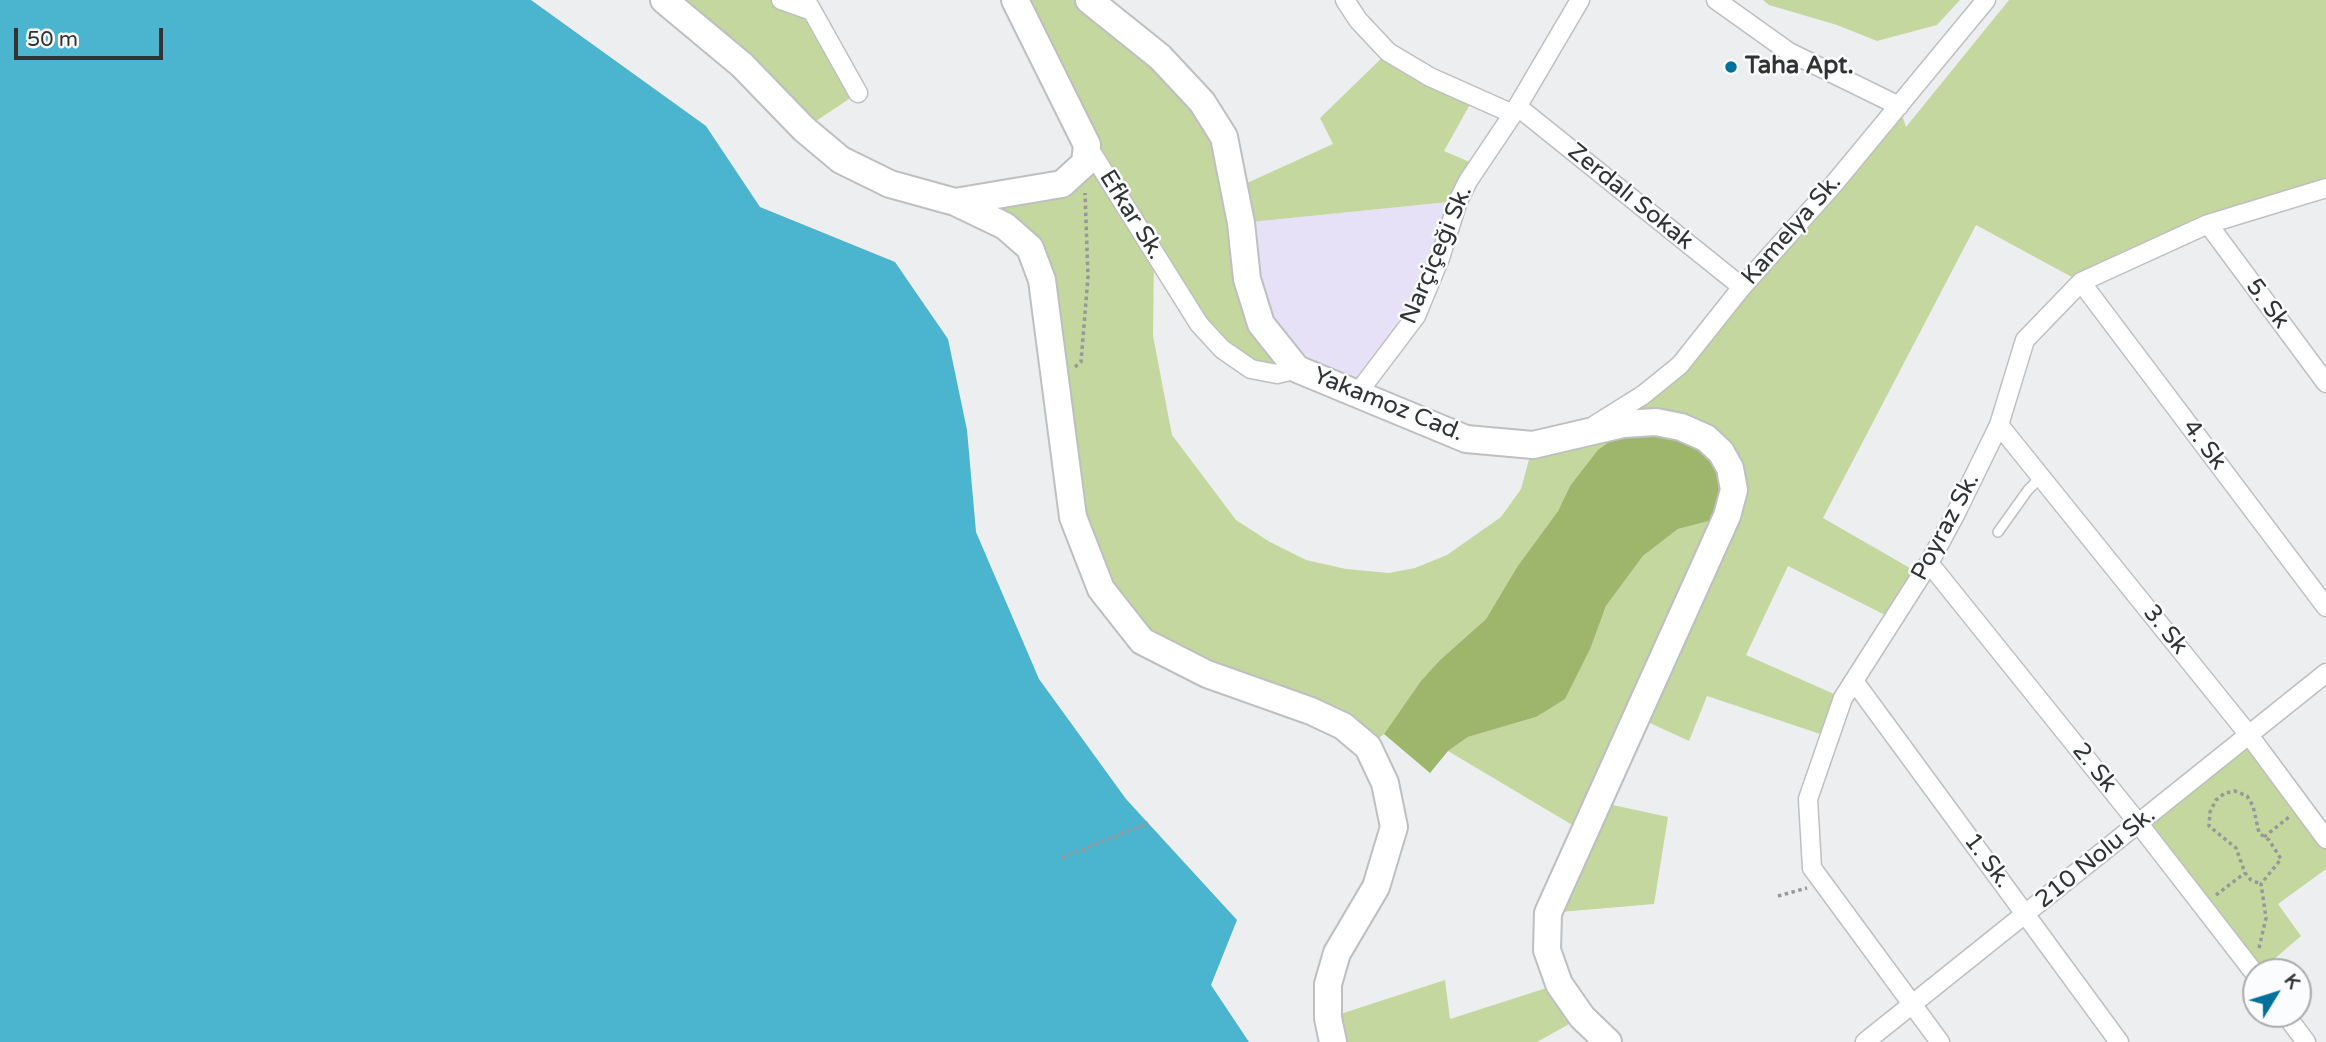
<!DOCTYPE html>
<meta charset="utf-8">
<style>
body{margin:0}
#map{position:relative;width:2326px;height:1042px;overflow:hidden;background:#edeef0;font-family:"Varela Round",sans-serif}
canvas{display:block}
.north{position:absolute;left:2242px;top:958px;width:70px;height:70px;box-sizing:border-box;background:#fafcfd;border:2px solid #aaabac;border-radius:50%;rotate:52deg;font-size:19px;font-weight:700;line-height:28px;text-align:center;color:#313232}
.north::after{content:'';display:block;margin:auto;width:24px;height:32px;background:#00719c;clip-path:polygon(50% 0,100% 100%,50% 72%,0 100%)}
.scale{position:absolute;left:14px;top:28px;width:149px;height:32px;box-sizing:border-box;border:4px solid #313232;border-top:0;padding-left:9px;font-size:21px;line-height:24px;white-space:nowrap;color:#313232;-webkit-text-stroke:5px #fafcfd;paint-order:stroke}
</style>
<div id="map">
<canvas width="2326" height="1042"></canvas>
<div class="north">K</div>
<div class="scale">50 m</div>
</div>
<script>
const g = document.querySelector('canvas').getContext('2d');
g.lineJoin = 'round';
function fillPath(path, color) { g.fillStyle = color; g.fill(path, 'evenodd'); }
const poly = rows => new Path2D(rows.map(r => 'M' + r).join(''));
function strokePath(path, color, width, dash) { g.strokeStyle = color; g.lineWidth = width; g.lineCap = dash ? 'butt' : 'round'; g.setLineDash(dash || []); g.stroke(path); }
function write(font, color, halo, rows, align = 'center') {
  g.font = font + ' "Varela Round",sans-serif'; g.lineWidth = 5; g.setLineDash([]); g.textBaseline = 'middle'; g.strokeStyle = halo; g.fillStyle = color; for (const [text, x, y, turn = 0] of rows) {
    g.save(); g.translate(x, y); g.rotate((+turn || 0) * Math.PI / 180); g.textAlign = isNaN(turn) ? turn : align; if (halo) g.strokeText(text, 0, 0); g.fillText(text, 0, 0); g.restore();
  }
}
const commercial = poly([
 [1458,201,1427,293,1357,394,1297,369,1261,324,1241,223]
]);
const green = poly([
 [664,0,806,0,858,93,804,129],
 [1015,0,1089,0,1202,102,1236,188,1333,144,1320,118,1388,52,1473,99,1444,151,1479,166,1458,201,1241,223,1247,279,1297,369,1277,374,1222,349,1154,253,1153,336,1172,435,1236,520,1270,542,1306,560,1346,569,1389,573,1415,568,1447,555,1501,517,1521,489,1533,445,1643,395,1899,106,1906,127,2009,0,2326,0,2326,188,2081,282,1976,225,1823,518,1922,575,1893,619,1788,566,1746,655,1843,698,1829,737,1707,696,1689,741,1637,717,1599,802,1668,817,1654,904,1548,913,1584,832,1448,751,1468,737,1536,717,1591,647,1606,606,1643,556,1678,529,1727,515,1570,486,1558,511,1517,567,1486,619,1440,660,1421,682,1384,734,1368,747,1142,641,1101,589,1030,248,955,202,1062,185,1085,163],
 [1763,0,1960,0,1937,25,1877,41,1837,25,1769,5],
 [2249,735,2326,839,2326,869,2278,904,2301,936,2259,972,2139,824],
 [1445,980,1450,1019,1559,984,1582,1017,1537,1042,1333,1042,1328,1018]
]);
const forest = poly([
 [1635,423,1721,452,1727,516,1678,529,1643,556,1606,606,1591,647,1565,699,1536,717,1468,737,1448,751,1430,773,1384,734,1421,681,1440,660,1486,619,1517,567,1558,511,1570,486,1598,450]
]);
const water = poly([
 [0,0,531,0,706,126,760,207,895,262,948,339,967,430,976,532,1039,679,1126,799,1237,920,1211,985,1249,1042,0,1042]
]);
const path = poly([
 [1075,367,1081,362,1088,277,1085,193],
 [2264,837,2289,817],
 [1062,858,1148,823],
 [2216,895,2245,873],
 [1778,896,1807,888],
 [2259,948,2266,918,2261,884,2281,859,2269,840,2259,833,2253,806,2247,796,2235,791,2225,793,2216,800,2210,812,2209,826,2236,848,2245,873,2251,880,2261,884]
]);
const lane = poly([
 [1998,532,2028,490,2041,477]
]);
const street = poly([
 [781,0,812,11],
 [806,0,858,93],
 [1345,0,1358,20,1388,52,1430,77,1513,114,1580,0],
 [1716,0,1789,52,1899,106],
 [1518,107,1742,287],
 [1087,145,1199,324,1222,349,1251,369,1277,374,1297,369],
 [2208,224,2326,383],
 [2081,282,2326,607],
 [1357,394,1416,316,1440,258,1458,201,1468,181,1513,114],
 [1595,425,1643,395,1680,365,1742,287,1833,185,1986,0],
 [1999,425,2249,735,2326,839],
 [1929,563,2139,824,2256,975],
 [1854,681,2119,1042],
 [2285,1014,2306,1042],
 [1865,1042,2326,673],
 [1940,1042,1812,868,1808,799,1843,698,1929,563,1955,515,1999,425,2025,340,2081,282,2208,224,2326,188]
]);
const secondary = poly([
 [664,0,742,65,804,129,841,160,890,184,955,202,1005,226,1030,248,1042,280,1073,517,1101,589,1142,641,1207,674,1311,711,1343,726,1368,747,1385,783,1394,827,1376,887,1337,953,1328,984,1328,1018,1333,1042],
 [1089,0,1160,57,1202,102,1224,137,1241,223,1247,279,1261,324,1297,369,1466,439,1533,445,1623,424,1656,422,1681,427,1706,438,1721,452,1730,468,1734,490,1727,516,1548,913,1547,950,1559,984,1582,1017,1608,1042],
 [955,202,1062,184,1085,163,1087,145,1015,0]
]);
const markers = [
 [1731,67,7,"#00719c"]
];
const poiNames = [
 ["Taha Apt.",1745,67]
];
const streetNames = [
 ["Zerdalı Sokak",1630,197,39],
 ["Efkar Sk.",1131,215,58],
 ["Kamelya Sk.",1792,230,-49],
 ["Narçiçeği Sk.",1437,255,-67],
 ["5. Sk",2267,304,53],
 ["Yakamoz Cad.",1388,405,22],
 ["4. Sk",2204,445,53],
 ["Poyraz Sk.",1946,527,-62],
 ["3. Sk",2165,630,51],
 ["2. Sk",2094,768,51],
 ["210 Nolu Sk.",2096,858,-39],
 ["1. Sk.",1987,861,53]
];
fillPath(commercial, '#e6e1f6');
fillPath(green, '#c4d79f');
fillPath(forest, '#9eb66b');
fillPath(water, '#4bb4cf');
strokePath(lane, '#bdbfc0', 12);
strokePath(street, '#bdbfc0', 21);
strokePath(secondary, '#bdbfc0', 30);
strokePath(path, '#979899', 3.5, [3.5, 3.5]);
strokePath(lane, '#fff', 9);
strokePath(street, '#fff', 18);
strokePath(secondary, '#fff', 26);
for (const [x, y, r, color] of markers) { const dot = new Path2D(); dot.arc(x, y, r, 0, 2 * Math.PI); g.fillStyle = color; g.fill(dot); strokePath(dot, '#fafcfd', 2.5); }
write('bold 24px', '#313232', '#fafcfd', poiNames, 'left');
write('24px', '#313232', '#fafcfd', streetNames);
</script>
